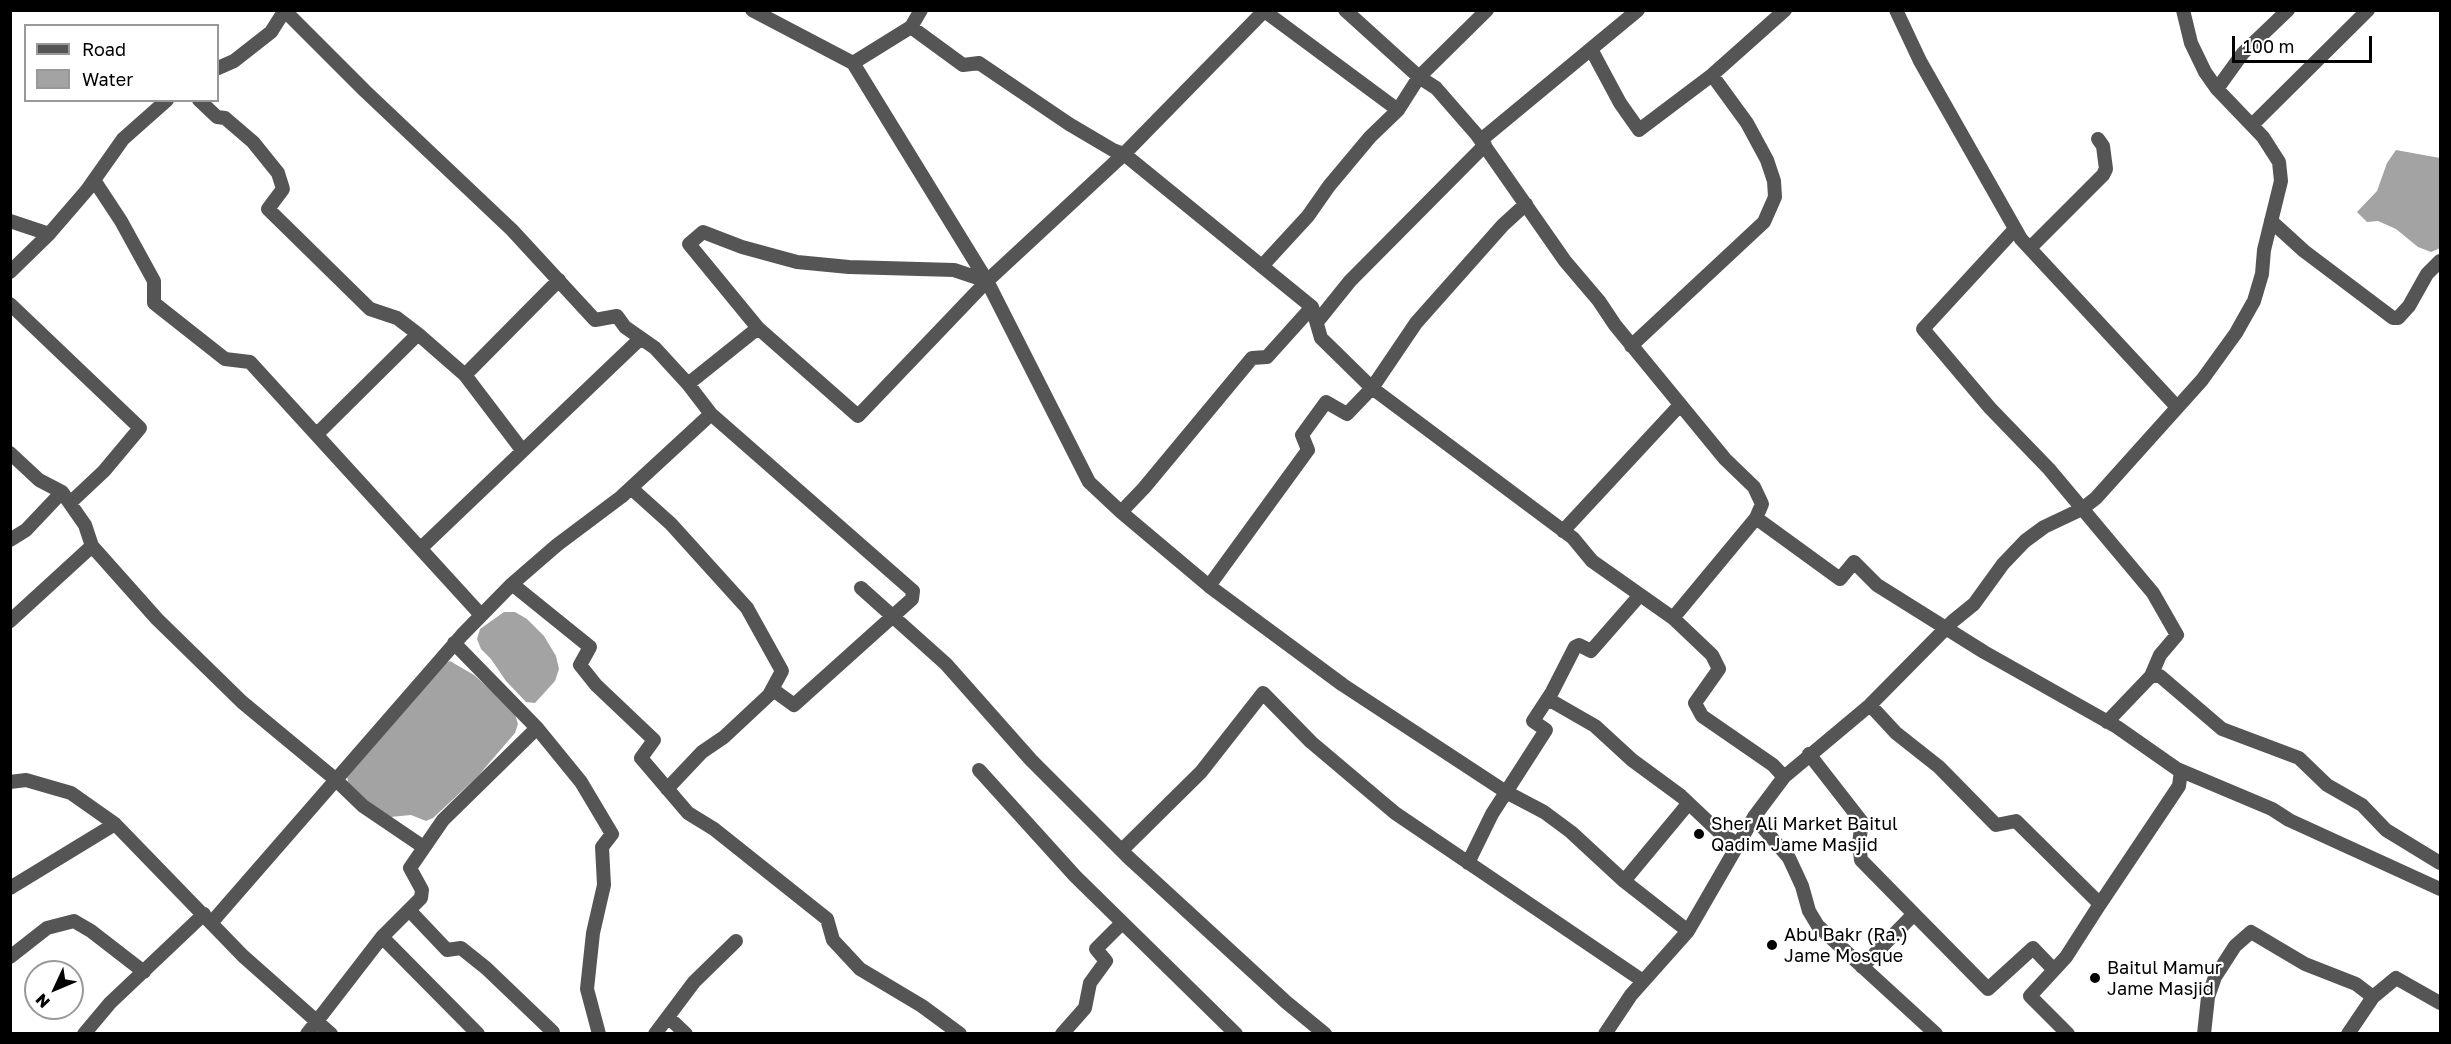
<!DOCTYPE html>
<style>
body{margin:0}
#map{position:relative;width:2451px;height:1044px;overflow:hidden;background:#fff;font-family:"Golos Text",sans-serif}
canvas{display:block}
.frame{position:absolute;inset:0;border:12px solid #000;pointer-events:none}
.legend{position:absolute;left:24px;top:24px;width:195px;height:78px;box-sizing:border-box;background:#fff;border:2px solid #999;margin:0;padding:8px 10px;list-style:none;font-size:18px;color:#000}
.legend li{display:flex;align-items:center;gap:12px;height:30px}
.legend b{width:30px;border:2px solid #999}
.north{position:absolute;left:24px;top:960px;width:60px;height:60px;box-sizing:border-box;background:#fff;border:2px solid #999;border-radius:50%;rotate:226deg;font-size:16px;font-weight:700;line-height:24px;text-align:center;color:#000}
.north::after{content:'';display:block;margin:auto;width:21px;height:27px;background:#000;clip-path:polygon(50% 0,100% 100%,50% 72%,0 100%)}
.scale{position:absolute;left:2232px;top:36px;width:140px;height:27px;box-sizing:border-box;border:3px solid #000;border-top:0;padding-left:8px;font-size:18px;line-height:21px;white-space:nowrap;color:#000;-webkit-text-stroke:4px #fff;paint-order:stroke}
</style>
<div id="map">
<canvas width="2451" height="1044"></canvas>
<div class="frame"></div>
<ul class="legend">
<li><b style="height:8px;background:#555"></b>Road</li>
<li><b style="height:16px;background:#a3a3a3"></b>Water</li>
</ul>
<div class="north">N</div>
<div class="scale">100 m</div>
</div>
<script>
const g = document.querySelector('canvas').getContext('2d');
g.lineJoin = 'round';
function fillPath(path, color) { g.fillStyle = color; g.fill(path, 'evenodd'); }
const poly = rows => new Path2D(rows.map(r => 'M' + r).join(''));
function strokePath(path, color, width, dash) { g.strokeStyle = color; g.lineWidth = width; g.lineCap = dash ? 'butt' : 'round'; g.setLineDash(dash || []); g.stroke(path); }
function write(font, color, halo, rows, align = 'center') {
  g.font = font + ' "Golos Text",sans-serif'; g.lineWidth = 4.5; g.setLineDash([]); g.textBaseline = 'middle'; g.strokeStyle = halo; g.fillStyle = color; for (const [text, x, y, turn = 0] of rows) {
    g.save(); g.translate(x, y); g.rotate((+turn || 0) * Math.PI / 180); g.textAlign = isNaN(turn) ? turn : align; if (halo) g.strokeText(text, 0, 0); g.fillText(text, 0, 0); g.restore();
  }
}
const water = poly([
 [2396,150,2440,158,2440,248,2431,252,2418,247,2396,229,2378,221,2367,222,2357,212,2377,191,2387,163],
 [504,612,515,612,527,619,544,636,556,656,559,669,555,681,535,703,526,702,506,681,491,659,481,649,477,639,480,629],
 [450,661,474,675,514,711,518,724,515,733,478,776,433,818,426,821,411,815,390,817,380,813,349,785,347,777,444,664]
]);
const minor = poly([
 [284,10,365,91,512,230,595,320,617,316,625,327,655,348,688,384,711,414,913,591,912,599,794,705,772,689],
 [752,10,853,63,911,27,963,65,979,63,1069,124,1113,150,1124,154,1312,307,1321,338,1372,388,1573,538,1592,561,1673,618,1712,655,1719,669,1695,703,1702,716,1773,765,1784,777],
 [1263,10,1398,110],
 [1345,10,1419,77,1436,88,1477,135,1565,261,1599,301,1615,325,1725,459,1754,487,1762,504,1756,518,1673,618],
 [1896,10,1920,61,2021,239,2177,407],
 [911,27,921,10],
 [1591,49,1620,103,1639,130,1712,75,1785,10],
 [853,63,987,281,1089,482,1121,512,1144,488,1252,358,1267,357,1312,307],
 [218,68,234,61,271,32,285,10],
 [2217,89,2243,53,2288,10],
 [199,100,217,117,225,118,253,142,278,173,283,189,268,209,370,309,397,318,418,334],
 [2252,125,2368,10],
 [1481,140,1638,10],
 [94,180,121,221,154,281,154,303,225,359,250,362,481,615],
 [1526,204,1503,225,1416,323,1372,388,1347,414,1326,402,1302,435,1308,450,1209,586,1343,685,1506,792,1544,812,1571,832,1624,881],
 [10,221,49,234],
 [2271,221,2304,251,2393,318,2398,318,2409,306,2427,274,2440,261],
 [2015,229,1923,329,1990,408,2049,469,2153,593,2177,635,2160,655,2151,676],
 [2030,248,2103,175,2106,169,2103,146,2098,139],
 [1262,266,1308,216,1329,186,1370,137,1398,110,1419,77,1487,10],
 [10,272,49,234,87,190,123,139,167,100],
 [10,304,140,428,104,471,71,502],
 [1317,322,1350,281,1485,145],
 [758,328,858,416,987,281,1124,154,1264,11],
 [1631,346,1764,222,1775,197,1774,181,1767,160,1747,123,1712,75],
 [465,375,522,450],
 [688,384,758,328,689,244,703,232,742,247,797,262,849,267,954,270,987,281],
 [317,434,418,334,465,375,559,280],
 [10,453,39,480,62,492,85,525,92,546,157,619,242,702,335,779,363,806,422,846],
 [631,488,671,524,747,608,782,671,769,695,724,737,702,752,667,789],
 [1121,512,1209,586],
 [1756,518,1840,579,1854,562,1877,585,1984,652,2117,727,2177,769,2272,809,2289,820,2440,889],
 [1563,531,1680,405],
 [10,540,26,530,62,492],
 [421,548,641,338],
 [512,584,590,647,580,665,596,685,654,740,641,758,688,813,714,829,827,919,833,940,860,969,922,1006,960,1034],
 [861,588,946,664,1031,760,1128,857,1286,1002,1325,1034],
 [10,621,92,546],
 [454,643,537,728,581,782,612,834,602,847,604,885,593,933,587,989,599,1034],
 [1548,699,1595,726,1632,760,1681,796,1718,831,1737,844],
 [1870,705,1896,733,1939,767,1996,825,2016,821,2100,904,2066,957,2030,996,2068,1034],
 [2107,722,2151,676,2160,676,2222,729,2299,758,2327,785,2362,805,2386,830,2440,863],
 [1809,754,1862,822,1859,843,1861,860,1914,914,1862,967],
 [979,770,1075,876,1236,1034],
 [10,782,26,780,71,793,115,824,243,956,331,1034],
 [1688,804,1624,881,1688,931],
 [1754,817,1789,858,1802,886,1809,911,1818,926,1936,1034],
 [1122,850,1201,772,1263,693,1311,742,1395,813,1643,981],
 [1468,863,1492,814,1546,730,1533,721,1552,692,1575,647,1579,645,1591,651,1640,595],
 [10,888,115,824],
 [2100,904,2179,786,2181,771],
 [410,911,447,950,461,948,486,968,553,1032],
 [1914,914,1988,989,2033,948,2054,970],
 [212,922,462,635,512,584,557,545,621,497,711,414],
 [382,937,478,1034],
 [10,957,47,928,74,921,91,931,144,972],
 [668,1017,686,1034],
 [84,1034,110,1003,204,914],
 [307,1034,382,937,421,898,422,890,410,868,443,820,537,728],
 [655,1034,694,982,736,941],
 [1062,1034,1085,1008,1090,983,1106,961,1096,949,1122,923],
 [1605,1034,1631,995,1688,931,1754,817,1784,777,1870,705,1953,621,1974,604,2003,564,2025,541,2044,527,2082,509,2096,498,2202,380,2236,333,2254,301,2262,274,2264,250,2281,181,2279,162,2263,137,2217,89,2205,72,2191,43,2183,10],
 [2204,1034,2208,997,2215,977,2235,946,2251,932,2305,964,2356,984,2373,997],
 [2348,1034,2373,997,2396,978,2440,1003]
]);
const markers = [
 [1699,834,6,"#000"],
 [1772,945,6,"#000"],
 [2095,978,6,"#000"]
];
const poiNames = [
 ["Sher Ali Market Baitul",1711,824],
 ["Qadim Jame Masjid",1711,845],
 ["Abu Bakr (Ra.)",1784,935],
 ["Jame Mosque",1784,956],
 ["Baitul Mamur",2107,968],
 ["Jame Masjid",2107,989]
];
fillPath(water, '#a3a3a3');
strokePath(minor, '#555', 14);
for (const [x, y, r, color] of markers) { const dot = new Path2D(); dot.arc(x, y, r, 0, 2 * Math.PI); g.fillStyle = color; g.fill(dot); strokePath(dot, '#fff', 2); }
write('18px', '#000', '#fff', poiNames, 'left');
</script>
